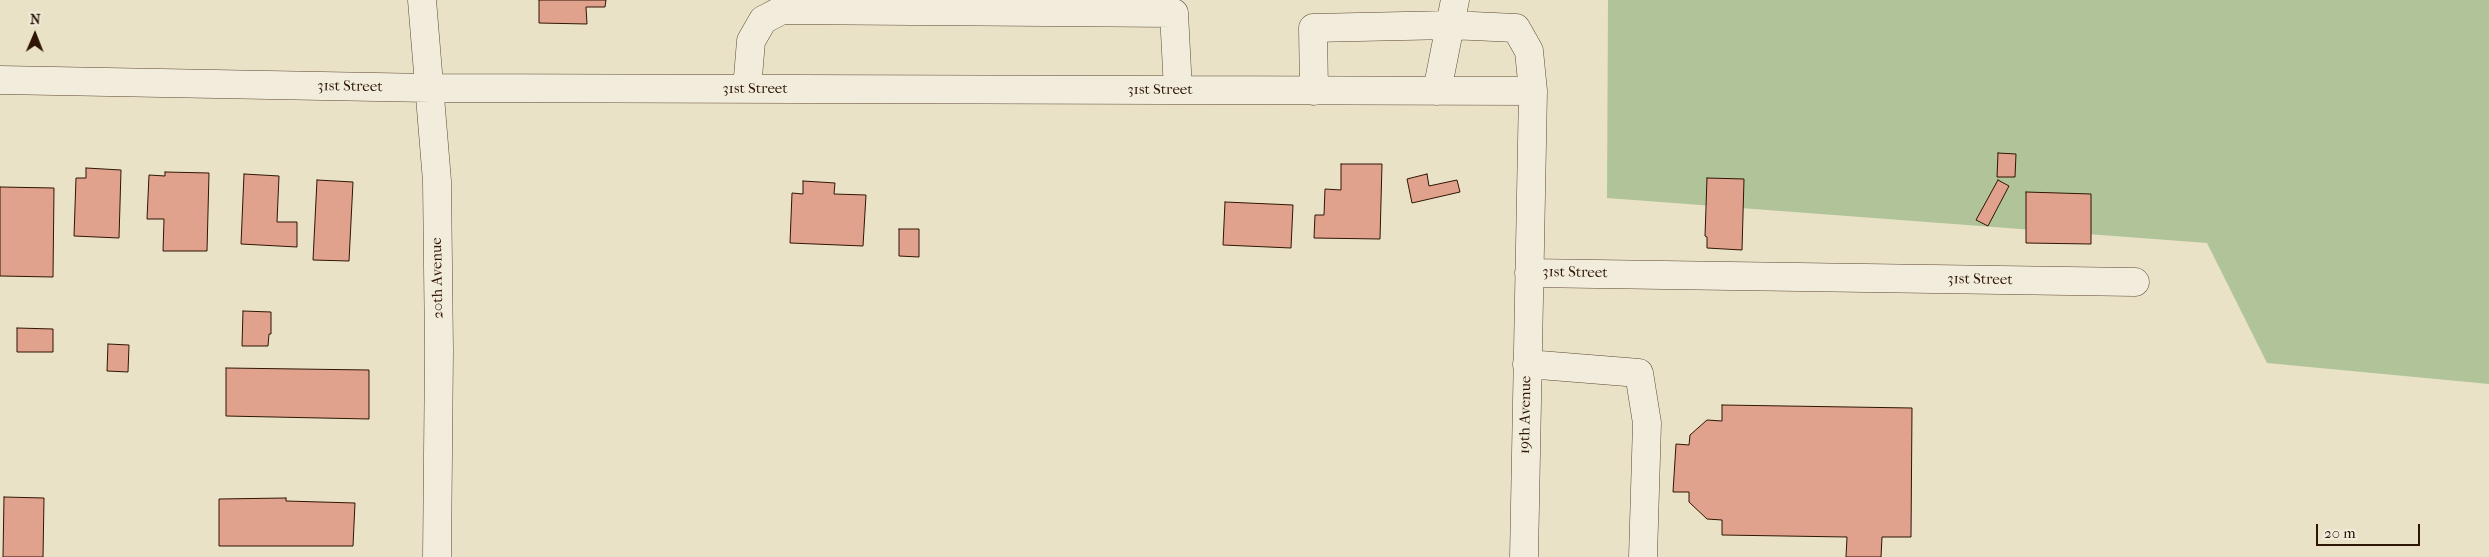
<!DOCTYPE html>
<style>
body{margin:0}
#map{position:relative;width:2489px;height:557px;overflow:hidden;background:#eae2c7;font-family:"IM FELL French Canon",serif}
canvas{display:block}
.north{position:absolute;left:10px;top:10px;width:50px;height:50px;-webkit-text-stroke:4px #f1ecdb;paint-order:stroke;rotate:1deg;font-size:14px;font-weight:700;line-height:20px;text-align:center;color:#2f1503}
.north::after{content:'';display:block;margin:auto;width:18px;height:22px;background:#2f1503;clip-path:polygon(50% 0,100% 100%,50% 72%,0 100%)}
.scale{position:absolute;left:2316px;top:524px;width:104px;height:22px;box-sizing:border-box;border:2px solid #2f1503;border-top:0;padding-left:6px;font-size:15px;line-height:18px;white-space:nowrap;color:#2f1503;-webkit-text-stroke:4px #f1ecdb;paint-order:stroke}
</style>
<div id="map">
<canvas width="2489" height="557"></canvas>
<div class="north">N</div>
<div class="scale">20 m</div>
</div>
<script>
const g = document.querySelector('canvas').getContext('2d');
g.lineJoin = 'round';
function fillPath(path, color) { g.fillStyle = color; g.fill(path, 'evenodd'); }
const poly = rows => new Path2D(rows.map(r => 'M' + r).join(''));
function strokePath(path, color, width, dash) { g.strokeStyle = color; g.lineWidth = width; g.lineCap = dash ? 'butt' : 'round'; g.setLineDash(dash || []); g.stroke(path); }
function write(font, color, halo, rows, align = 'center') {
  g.font = font + ' "IM FELL French Canon",serif'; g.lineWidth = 5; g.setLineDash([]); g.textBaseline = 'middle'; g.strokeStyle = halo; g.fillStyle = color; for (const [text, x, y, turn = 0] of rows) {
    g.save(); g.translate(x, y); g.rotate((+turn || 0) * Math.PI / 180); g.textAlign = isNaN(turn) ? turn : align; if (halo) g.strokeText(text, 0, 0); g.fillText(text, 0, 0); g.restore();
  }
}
const green = poly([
 [1608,0,2489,0,2489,384,2267,363,2207,243,1607,198]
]);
const building = poly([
 [539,0,606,0,605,7,586,7,587,24,539,23,539,0],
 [1998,153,2016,154,2015,177,1997,177,1998,153],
 [1341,164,1382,164,1380,239,1314,238,1315,215,1324,215,1325,189,1341,190,1341,164],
 [86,168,121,170,119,238,74,236,76,178,86,178,86,168],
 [165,172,209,173,207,251,163,251,164,219,147,219,149,175,165,176,165,172],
 [244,174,279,176,277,222,297,222,297,247,241,244,244,174],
 [1427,174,1429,186,1457,180,1460,192,1412,203,1407,179,1427,174],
 [1707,178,1744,179,1742,250,1707,248,1707,237,1705,236,1707,178],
 [317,180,353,182,349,261,313,260,317,180],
 [1998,180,2009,186,1988,226,1976,220,1998,180],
 [803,181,835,183,834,194,866,195,863,246,790,243,792,193,803,194,803,181],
 [0,187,54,188,53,277,0,276,0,187],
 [2026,192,2091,194,2091,244,2026,243,2026,192],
 [1225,202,1293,205,1291,248,1223,245,1225,202],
 [899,229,919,229,919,257,899,256,899,229],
 [243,311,271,312,271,334,269,334,268,346,242,346,243,311],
 [17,328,53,329,53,352,17,352,17,328],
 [108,344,129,345,128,372,107,371,108,344],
 [226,368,369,370,369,419,226,416,226,368],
 [1722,405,1912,408,1911,537,1882,537,1881,557,1846,557,1847,537,1722,535,1722,520,1707,519,1689,502,1689,492,1673,492,1676,444,1689,445,1690,435,1707,420,1722,421,1722,405],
 [4,497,44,498,43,557,3,557,4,497],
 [286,498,286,501,355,503,353,546,219,546,219,499,286,498]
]);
const minor = poly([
 [422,0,437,181,439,351,437,557],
 [0,80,430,88,1533,91,1524,557],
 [747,89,751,41,763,20,782,10,1174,13,1178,90],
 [1314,91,1313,28,1450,25,1516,28,1529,51,1533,91],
 [1437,91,1455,0],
 [1529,273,2135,282],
 [1527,364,1639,373,1647,423,1643,557]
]);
const streetNames = [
 ["31st Street",350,87,1],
 ["31st Street",755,89],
 ["31st Street",1160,90],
 ["31st Street",1575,273,1],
 ["20th Avenue",438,278,-91],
 ["31st Street",1980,280,1],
 ["19th Avenue",1526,415,-89]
];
fillPath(green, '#b1c499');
fillPath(building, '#e0a28c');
strokePath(building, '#2f1503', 1);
strokePath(minor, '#5e4834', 29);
strokePath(minor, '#f1ecdb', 28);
write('15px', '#2f1503', '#f1ecdb', streetNames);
</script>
